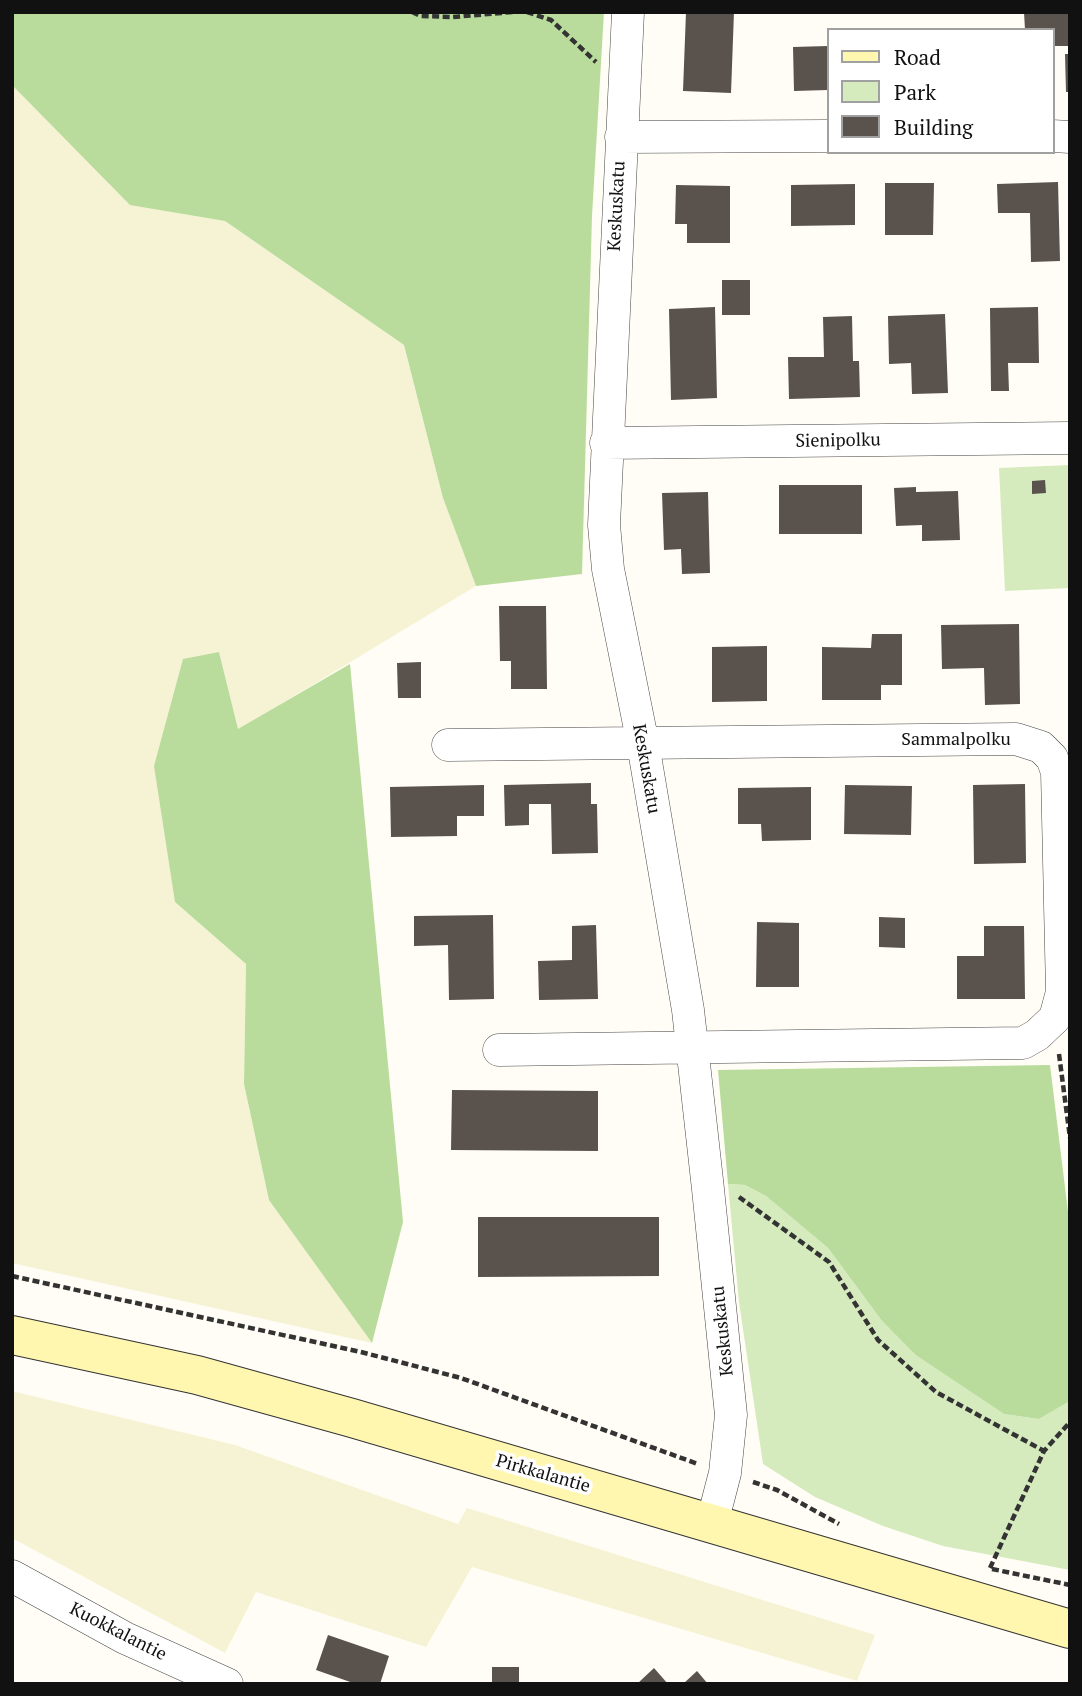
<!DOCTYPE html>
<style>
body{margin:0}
#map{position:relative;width:1082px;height:1696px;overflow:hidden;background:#fffdf5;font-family:"PT Serif",serif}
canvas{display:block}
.frame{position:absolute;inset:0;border:14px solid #111;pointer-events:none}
.legend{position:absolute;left:827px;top:28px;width:228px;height:126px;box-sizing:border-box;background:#fff;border:2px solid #a0a0a0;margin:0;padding:9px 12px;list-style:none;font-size:21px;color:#111}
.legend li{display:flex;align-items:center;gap:14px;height:35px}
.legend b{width:35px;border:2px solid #a0a0a0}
</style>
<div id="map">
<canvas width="1082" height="1696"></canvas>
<div class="frame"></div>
<ul class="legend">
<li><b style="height:9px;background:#fff6b0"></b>Road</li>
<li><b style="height:19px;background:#d5ebbd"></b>Park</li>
<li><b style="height:19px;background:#5a524d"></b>Building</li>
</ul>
</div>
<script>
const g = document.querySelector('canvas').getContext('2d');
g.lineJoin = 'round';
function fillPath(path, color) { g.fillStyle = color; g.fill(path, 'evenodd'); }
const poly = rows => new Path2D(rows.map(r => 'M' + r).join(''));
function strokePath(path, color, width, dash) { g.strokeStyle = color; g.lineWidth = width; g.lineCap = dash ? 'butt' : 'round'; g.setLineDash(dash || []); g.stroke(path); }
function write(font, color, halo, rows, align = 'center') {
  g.font = font + ' "PT Serif",serif'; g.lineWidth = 7; g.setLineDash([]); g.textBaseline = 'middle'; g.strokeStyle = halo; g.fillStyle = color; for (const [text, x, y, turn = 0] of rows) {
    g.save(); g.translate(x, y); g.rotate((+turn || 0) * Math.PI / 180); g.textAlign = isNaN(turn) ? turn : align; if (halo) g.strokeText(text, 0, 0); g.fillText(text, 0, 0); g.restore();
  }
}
const farmland = poly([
 [12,85,130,204,225,221,404,345,443,498,476,586,238,730,219,652,175,902,246,964,244,1084,269,1199,372,1343,12,1263],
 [12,1391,235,1445,458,1524,467,1508,875,1635,857,1681,472,1567,426,1647,256,1592,225,1653,12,1538]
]);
const green = poly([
 [1070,465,1070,588,1005,591,999,468],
 [728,1184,745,1185,766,1196,828,1248,882,1321,916,1354,1004,1414,1039,1419,1070,1401,1070,1570,943,1546,883,1526,815,1497,763,1464,739,1302]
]);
const forest = poly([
 [12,12,604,12,592,216,582,574,476,586,443,498,404,345,225,221,130,205,12,85],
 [219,652,238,729,350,664,403,1222,372,1343,269,1200,244,1084,246,964,175,902,154,766,183,659],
 [1050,1065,1070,1228,1070,1401,1039,1419,1004,1414,916,1355,882,1321,828,1248,766,1196,745,1185,728,1184,718,1070]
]);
const building = poly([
 [686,12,734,12,731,93,683,91],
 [1024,12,1070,12,1070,46,1052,46,1052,30,1025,30],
 [828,46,828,90,794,91,793,47],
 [1065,54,1070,54,1070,92,1066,92],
 [1058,182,1060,261,1031,262,1030,213,998,213,997,184],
 [885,183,934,183,933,235,885,235],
 [855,184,855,225,791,226,791,185],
 [676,185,730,186,730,243,687,243,687,224,675,224],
 [722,280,750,280,750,315,722,315],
 [715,307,717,398,671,400,669,309],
 [1038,307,1039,363,1008,363,1009,391,991,391,990,308],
 [945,314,948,393,912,394,911,363,889,364,888,316],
 [852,316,853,361,859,361,860,397,789,399,788,357,824,357,823,317],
 [1045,480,1046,493,1032,494,1032,481],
 [779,485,862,485,862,534,779,534],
 [916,487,916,492,958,491,960,540,922,541,922,525,896,526,894,488],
 [708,492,710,573,682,574,681,549,664,550,662,493],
 [499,606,546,606,547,689,511,689,511,661,500,661],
 [1019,624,1020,704,985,705,984,668,942,669,941,625],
 [872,634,902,634,902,685,881,685,881,700,822,700,822,647,871,648],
 [767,646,767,701,712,702,712,647],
 [421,662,421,698,398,698,397,663],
 [591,783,591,804,597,804,598,853,552,854,551,804,529,804,529,825,505,826,504,785],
 [1025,784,1026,863,974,864,973,785],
 [484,785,484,816,457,816,457,836,391,837,390,787],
 [845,785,912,786,911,835,844,834],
 [811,787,811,840,762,841,761,824,738,824,738,788],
 [493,915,494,999,449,1000,448,945,414,946,414,916],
 [879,917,905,918,905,948,879,947],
 [757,922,799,923,799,987,756,987],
 [596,925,598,999,539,1000,538,961,572,960,572,926],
 [984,926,1024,926,1025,999,957,999,957,956,984,956],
 [452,1090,598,1091,598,1151,451,1150],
 [478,1217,659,1217,659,1276,478,1277],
 [328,1635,389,1656,380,1684,356,1684,316,1670],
 [492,1667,519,1667,519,1684,492,1684],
 [654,1668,668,1684,637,1684],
 [697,1671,708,1684,683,1684]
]);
const path = poly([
 [412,12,421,16,453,17,513,12],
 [527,12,551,20,596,62],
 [1059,1054,1070,1138],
 [739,1197,829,1262,878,1340,936,1392,1044,1451],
 [12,1276,361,1352,461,1378,698,1464],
 [753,1482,777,1490,839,1524],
 [990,1568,1044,1451,1070,1422],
 [992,1569,1070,1585]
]);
const street = poly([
 [628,12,604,525,608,569,643,744,688,1010,708,1189,731,1415,725,1473,712,1523],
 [1052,136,1070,137],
 [621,137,828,136],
 [606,443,1070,438],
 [448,745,1016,739,1041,747,1052,758,1057,772,1062,992,1055,1018,1037,1035,1023,1043,499,1050],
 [12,1576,125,1638,227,1684]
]);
const secondary = poly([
 [12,1335,197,1375,352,1418,1070,1629]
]);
const streetNames = [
 ["Keskuskatu",617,206,-87],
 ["Sienipolku",838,441,-1],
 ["Sammalpolku",956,740],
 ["Keskuskatu",646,769,80],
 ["Keskuskatu",723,1331,-96],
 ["Pirkkalantie",543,1474,16],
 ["Kuokkalantie",118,1632,27]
];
fillPath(farmland, '#f6f3d4');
fillPath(green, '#d5ebbd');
fillPath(forest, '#b9dc9c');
fillPath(building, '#5a524d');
strokePath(street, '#444', 33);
strokePath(secondary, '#333', 40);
strokePath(path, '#333', 4.5, [7, 3.5]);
strokePath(street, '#fff', 32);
strokePath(secondary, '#fff6b0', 38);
write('18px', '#111', '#fff', streetNames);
</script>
